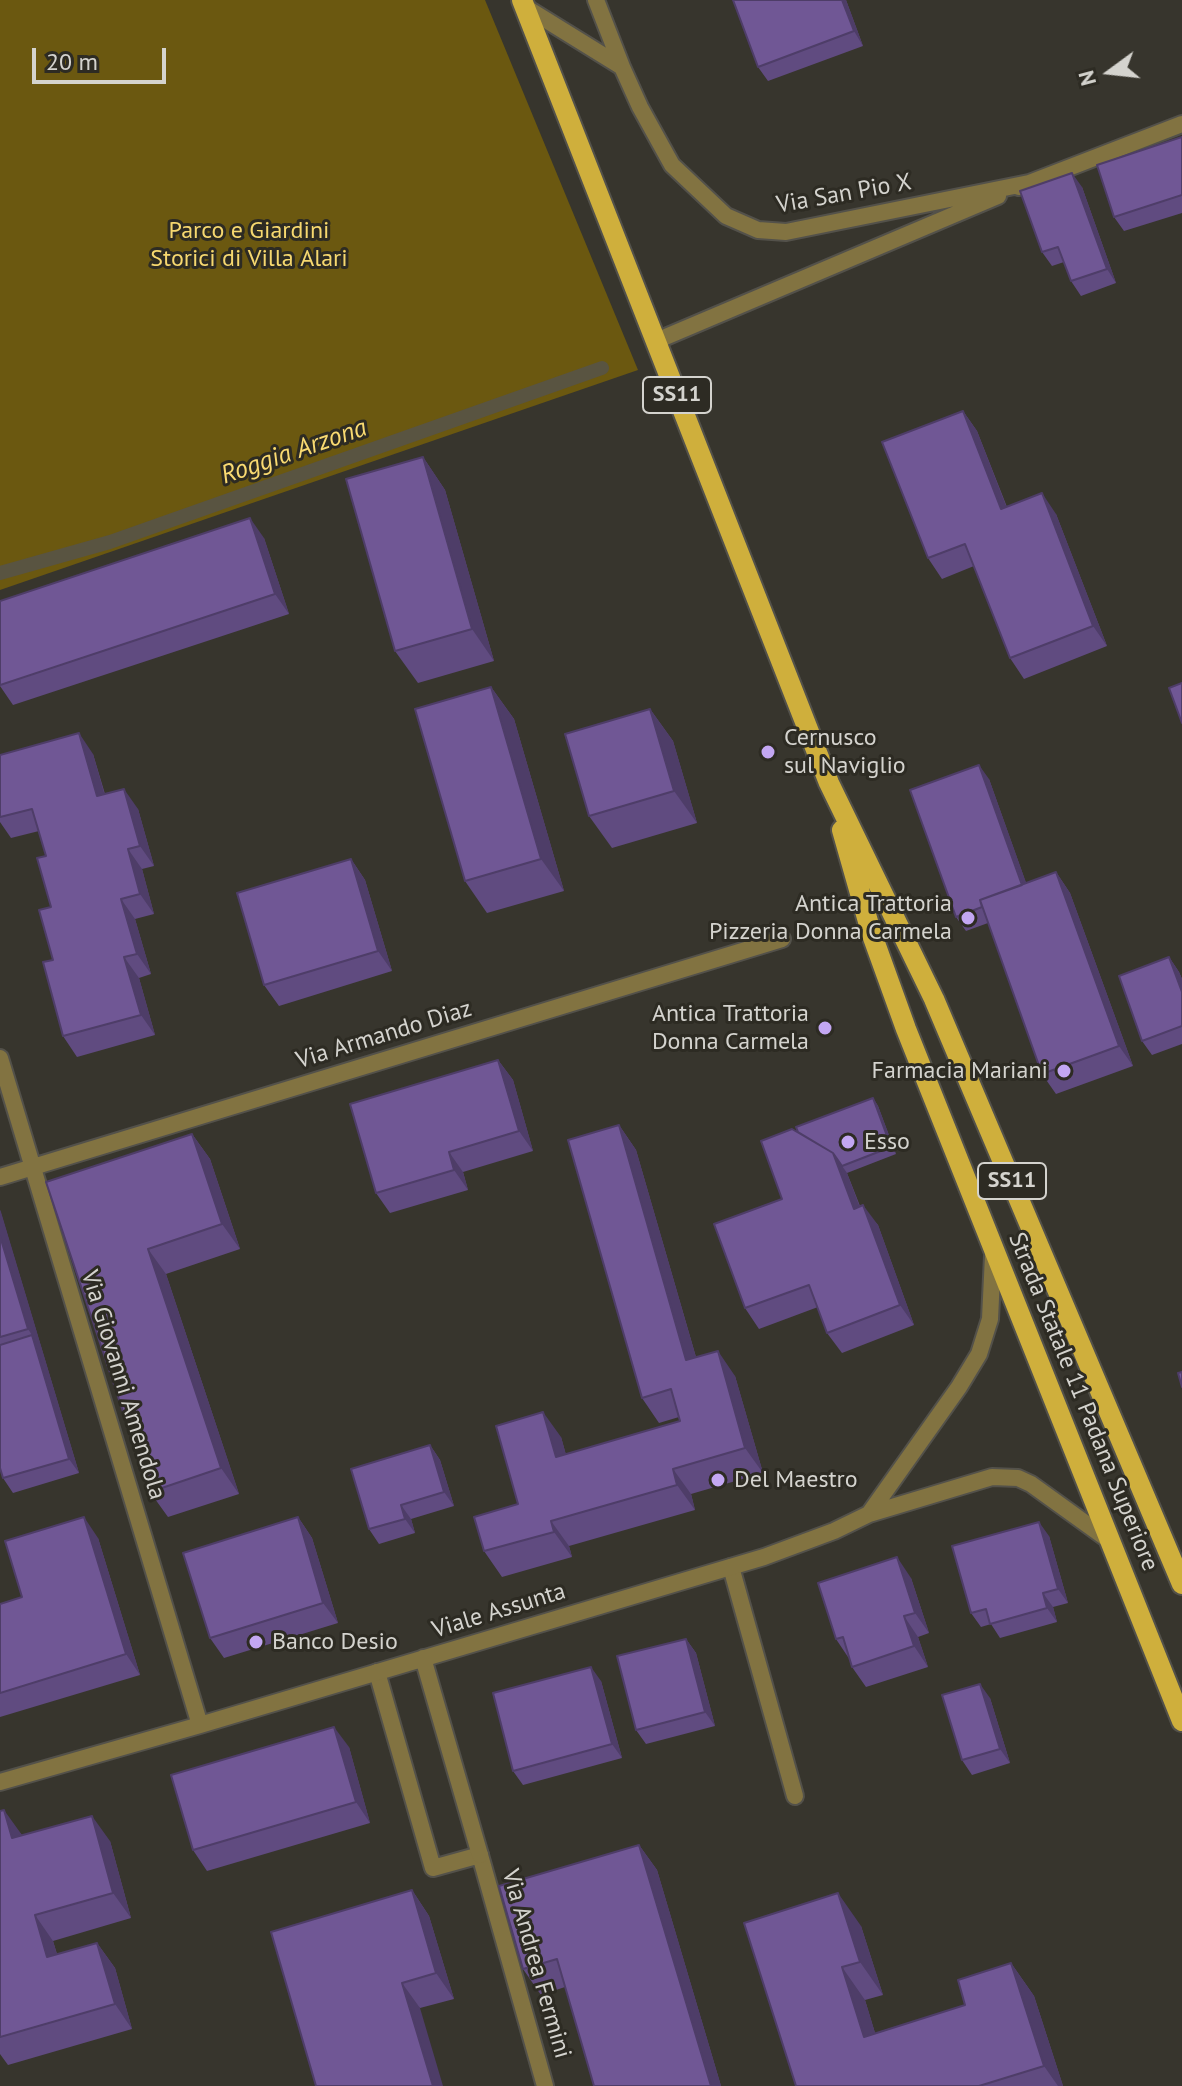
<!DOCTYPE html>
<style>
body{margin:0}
#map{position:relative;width:1182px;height:2086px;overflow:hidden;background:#37352d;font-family:"PT Sans",sans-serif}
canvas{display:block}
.north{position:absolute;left:1070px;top:32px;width:80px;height:80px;-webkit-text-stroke:6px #2d2b23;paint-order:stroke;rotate:255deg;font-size:22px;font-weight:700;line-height:32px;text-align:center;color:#d4d3ce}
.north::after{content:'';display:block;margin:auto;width:28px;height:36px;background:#d4d3ce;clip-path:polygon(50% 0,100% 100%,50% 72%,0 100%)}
.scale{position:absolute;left:32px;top:48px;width:134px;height:36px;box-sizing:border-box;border:4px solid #d4d3ce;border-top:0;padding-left:10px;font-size:24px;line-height:28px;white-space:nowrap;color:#d4d3ce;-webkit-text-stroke:6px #2d2b23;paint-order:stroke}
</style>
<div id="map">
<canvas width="1182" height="2086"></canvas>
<div class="north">N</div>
<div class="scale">20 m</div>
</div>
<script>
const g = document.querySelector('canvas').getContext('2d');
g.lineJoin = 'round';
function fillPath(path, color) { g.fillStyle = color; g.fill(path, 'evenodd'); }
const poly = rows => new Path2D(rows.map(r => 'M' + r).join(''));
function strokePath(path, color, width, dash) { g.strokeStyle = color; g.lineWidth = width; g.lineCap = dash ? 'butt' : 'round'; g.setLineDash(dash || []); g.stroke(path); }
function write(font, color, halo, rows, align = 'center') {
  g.font = font + ' "PT Sans",sans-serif'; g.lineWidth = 6; g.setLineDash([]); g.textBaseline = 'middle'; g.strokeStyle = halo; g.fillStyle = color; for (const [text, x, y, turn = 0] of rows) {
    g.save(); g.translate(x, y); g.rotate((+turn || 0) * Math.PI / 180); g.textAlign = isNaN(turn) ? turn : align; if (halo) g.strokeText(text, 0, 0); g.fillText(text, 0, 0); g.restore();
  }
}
const green = poly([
 [0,0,485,0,638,370,0,590]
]);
const stream = poly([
 [0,573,110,542,602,368]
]);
const service = poly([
 [731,1567,795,1796]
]);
const pedestrian = poly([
 [377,1672,433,1868,480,1855,545,2086]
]);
const minor = poly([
 [596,0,622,67],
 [525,7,622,67,640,107,672,165,726,216,758,230,786,232,1029,183],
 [1019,187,1182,124],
 [656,341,998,196],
 [0,1058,200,1725],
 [0,1177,782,939],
 [869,1514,959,1387,979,1354,990,1319,993,1256],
 [423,1658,480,1855],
 [0,1782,200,1725,764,1557,834,1531,869,1514,992,1477,1018,1478,1031,1484,1110,1541]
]);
const primary = poly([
 [522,0,829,783,934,999,1182,1584],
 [842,830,871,932,906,1029,1182,1721]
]);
const wall = poly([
 [846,0,863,46,768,81,758,67],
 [1182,137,1182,213,1124,231,1114,217],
 [1082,187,1116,283,1081,296,1071,281,1064,262,1052,266,1042,252],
 [963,411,977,431,1007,507,1056,514,1107,646,1024,679,1010,658,974,566,942,579,928,558],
 [423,457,445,490,494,661,418,683,395,651],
 [264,538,289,614,13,705,0,686,0,685],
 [491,687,514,719,564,891,487,913,465,881],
 [650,709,673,741,697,823,612,848,589,816],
 [93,754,105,794,138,809,154,866,142,869,154,914,135,919,151,974,139,978,155,1035,77,1057,63,1036,53,960,51,907,46,856,39,831,11,838,0,822,0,755],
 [989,779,1026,883,1056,872,1070,893,1133,1066,1056,1094,1042,1074,988,923,966,931,956,917],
 [351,859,365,880,392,971,279,1006,264,985],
 [1169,957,1179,972,1182,979,1182,1044,1152,1055,1142,1041],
 [498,1060,513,1080,533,1151,463,1172,468,1190,390,1213,376,1193],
 [873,1098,878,1106,896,1154,847,1173,860,1206,878,1225,914,1325,842,1353,827,1333,818,1307,759,1329,745,1308,782,1199,798,1132],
 [619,1125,636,1150,696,1357,735,1376,763,1473,691,1494,695,1510,569,1546,572,1557,502,1577,484,1551,518,1504,561,1437,566,1455,680,1421,679,1417,659,1423,642,1398],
 [192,1134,210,1159,240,1249,166,1274,239,1494,168,1517,150,1492,46,1182],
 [0,1210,79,1473,13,1493,3,1478,0,1468],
 [430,1445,440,1460,454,1506,411,1519,415,1533,379,1544,369,1529],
 [298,1517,312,1538,338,1623,224,1658,210,1638],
 [1049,1536,1068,1603,1053,1607,1057,1622,1000,1638,991,1624,981,1627,971,1613],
 [98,1538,140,1675,0,1717,0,1604,22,1597],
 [911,1578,929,1633,918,1637,928,1667,866,1687,852,1667,850,1660,836,1639],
 [686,1639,696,1653,715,1726,646,1744,636,1730],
 [601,1681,622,1758,523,1785,513,1771],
 [990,1698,1010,1763,972,1775,962,1760],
 [349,1747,370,1823,207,1871,193,1850],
 [0,1811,22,1835,110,1841,131,1918,53,1941,57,1954,97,1943,115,1968,132,2029,8,2065,0,2054],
 [639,1845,657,1870,721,2086,594,2086,565,1987,541,1995,523,1969],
 [412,1890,429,1916,454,1999,420,2008,271,1932],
 [744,1923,861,1926,883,1995,865,2000,875,2033,965,2005,1011,1963,1034,1996,1063,2086,796,2086]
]);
const shadedWall = poly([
 [842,0,846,0,863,46,854,31],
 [1072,173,1082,187,1116,283,1107,269],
 [963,411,977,431,1015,529,1001,509],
 [423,457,445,490,494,661,472,629],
 [1042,493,1056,514,1107,646,1093,626],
 [250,518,264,538,289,614,275,594],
 [491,687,514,719,564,891,541,859],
 [650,709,673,741,697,823,674,791],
 [79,733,93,754,111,817,97,796],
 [979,765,989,779,1034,905,1025,891],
 [124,789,138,809,154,866,140,846],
 [128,849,142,869,154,914,140,894],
 [351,859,365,880,392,971,378,951],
 [1056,872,1070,893,1133,1066,1119,1046],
 [121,899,135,919,151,974,137,954],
 [124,957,139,978,155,1035,141,1015],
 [1169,957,1179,972,1182,979,1182,992],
 [498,1060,513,1080,533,1151,519,1131],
 [873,1098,878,1106,896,1154,891,1147],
 [619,1125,636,1150,704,1385,686,1360],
 [192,1134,210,1159,240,1249,222,1224],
 [449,1152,463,1172,468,1190,454,1170],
 [833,1153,847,1173,868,1229,854,1209],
 [863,1205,878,1225,914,1325,900,1305],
 [0,1210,1,1212,79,1473,69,1459,32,1335,28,1329,0,1236],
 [148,1249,166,1274,239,1494,221,1468],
 [718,1351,735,1376,763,1473,745,1448],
 [543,1412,561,1437,574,1483,556,1457],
 [430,1445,440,1460,454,1506,444,1492],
 [673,1469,691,1494,695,1510,677,1485],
 [401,1505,411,1519,415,1533,405,1519],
 [84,1517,98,1538,140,1675,126,1654],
 [298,1517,312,1538,338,1623,323,1603],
 [551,1521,569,1546,572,1557,554,1532],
 [1039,1522,1049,1536,1068,1603,1058,1589],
 [897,1557,911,1578,929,1633,915,1613],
 [1043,1593,1053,1607,1057,1622,1047,1608],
 [904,1616,918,1637,928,1667,914,1646],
 [686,1639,696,1653,715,1726,705,1712],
 [591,1667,601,1681,622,1758,612,1744],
 [980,1684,990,1698,1010,1763,1000,1749],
 [334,1727,349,1747,370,1823,356,1802],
 [4,1810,22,1835,29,1864,12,1838],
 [92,1816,110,1841,131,1918,113,1893],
 [639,1845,657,1870,721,2086,711,2086],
 [412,1890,429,1916,454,1999,436,1973],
 [838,1893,861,1926,883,1995,860,1962],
 [35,1915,53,1941,65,1982,47,1957],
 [97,1943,115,1968,132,2029,115,2004],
 [1011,1963,1034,1996,1063,2086,1058,2086,1044,2066],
 [842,1967,865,2000,886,2069,864,2037],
 [402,1983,420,2008,443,2086,433,2086]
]);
const building = poly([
 [733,0,842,0,854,31,758,67,733,0],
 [1182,137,1182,195,1114,217,1097,165,1182,137],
 [1072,173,1107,269,1071,281,1058,247,1042,252,1020,191,1072,173],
 [963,411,1001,509,1042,493,1093,626,1010,658,965,544,928,558,882,442,963,411],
 [423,457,472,629,395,651,346,479,423,457],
 [250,518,275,594,0,685,0,601,250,518],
 [1182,683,1182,723,1169,688,1182,683],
 [491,687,541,859,465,881,415,709,491,687],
 [650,709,674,791,589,816,565,734,650,709],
 [79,733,97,796,124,789,140,846,128,849,140,894,121,899,137,954,124,957,141,1015,63,1036,43,962,53,960,39,910,51,907,37,858,46,856,32,809,0,817,0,755,79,733],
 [979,765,1022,885,980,900,982,907,956,917,910,790,979,765],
 [351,859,378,951,264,985,237,893,351,859],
 [1056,872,1119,1046,1042,1074,980,900,1056,872],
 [1169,957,1182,992,1182,1026,1142,1041,1119,976,1169,957],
 [498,1060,519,1131,449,1152,454,1170,376,1193,350,1104,498,1060],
 [873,1098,891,1147,842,1166,833,1153,798,1132,796,1127,873,1098],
 [619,1125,686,1360,718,1351,745,1448,673,1469,677,1485,551,1521,554,1532,484,1551,474,1517,518,1504,496,1426,543,1412,556,1457,680,1421,671,1389,642,1398,568,1140,619,1125],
 [792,1129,833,1153,854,1209,863,1205,900,1305,827,1333,809,1285,745,1308,714,1224,782,1199,761,1141,792,1129],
 [192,1134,222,1224,148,1249,221,1468,150,1492,46,1182,192,1134],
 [0,1236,28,1329,0,1337,0,1236],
 [32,1335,69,1459,3,1478,0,1468,0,1345,32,1335],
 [1182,1372,1182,1387,1178,1373,1182,1372],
 [430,1445,444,1492,401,1505,405,1519,369,1529,351,1469,430,1445],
 [84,1517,126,1654,0,1693,0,1604,22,1597,5,1541,84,1517],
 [298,1517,323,1603,210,1638,183,1553,298,1517],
 [1039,1522,1058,1589,1043,1593,1047,1608,990,1624,986,1609,971,1613,952,1546,1039,1522],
 [897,1557,915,1613,904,1616,914,1646,852,1667,843,1637,836,1639,818,1583,897,1557],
 [686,1639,705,1712,636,1730,617,1656,686,1639],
 [591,1667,612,1744,513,1771,493,1693,591,1667],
 [980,1684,1000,1749,962,1760,942,1695,980,1684],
 [334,1727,356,1802,193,1850,171,1775,334,1727],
 [4,1810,12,1838,92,1816,113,1893,35,1915,47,1957,97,1943,115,2004,0,2037,0,1811,4,1810],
 [639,1845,711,2086,594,2086,557,1959,523,1969,499,1886,639,1845],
 [412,1890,436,1973,402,1983,433,2086,316,2086,271,1932,412,1890],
 [838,1893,860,1962,842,1967,864,2037,965,2005,958,1980,1011,1963,1044,2066,979,2086,796,2086,744,1923,838,1893]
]);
const markers = [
 [768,752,8,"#c3a7f2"],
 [968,918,8,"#c3a7f2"],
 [825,1028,8,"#c3a7f2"],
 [1064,1071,8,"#c3a7f2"],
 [848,1142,8,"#c3a7f2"],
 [718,1480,8,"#c3a7f2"],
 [256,1642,8,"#c3a7f2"]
];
const shields = [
 [677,395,68],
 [1012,1181,68]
];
const shieldNames = [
 ["SS11",677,395],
 ["SS11",1012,1181]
];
const streetNames = [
 ["Via San Pio X",844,194,-10],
 ["Via Armando Diaz",384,1035,-17],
 ["Via Giovanni Amendola",123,1385,73],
 ["Strada Statale 11 Padana Superiore",1083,1402,68],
 ["Viale Assunta",499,1611,-17],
 ["Via Andrea Fermini",536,1964,74]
];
const parkNames = [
 ["Parco e Giardini",249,231],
 ["Storici di Villa Alari",249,259]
];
const poiNames = [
 ["Cernusco",784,738],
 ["sul Naviglio",784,766],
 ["Antica Trattoria",952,904,"right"],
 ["Pizzeria Donna Carmela",952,932,"right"],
 ["Antica Trattoria",809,1014,"right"],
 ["Donna Carmela",809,1042,"right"],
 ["Farmacia Mariani",1048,1071,"right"],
 ["Esso",864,1142],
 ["Del Maestro",734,1480],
 ["Banco Desio",272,1642]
];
const waterNames = [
 ["Roggia Arzona",294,452,-19]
];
fillPath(green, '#6b5810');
strokePath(stream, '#595441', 14);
strokePath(service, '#53514a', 20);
strokePath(pedestrian, '#53514a', 20);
strokePath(minor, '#53514a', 20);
strokePath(primary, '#53514a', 24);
strokePath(service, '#827341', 16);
strokePath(pedestrian, '#827341', 16);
strokePath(minor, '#827341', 16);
strokePath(primary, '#cfaf3c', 20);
fillPath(wall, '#604b80');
fillPath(shadedWall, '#4e3d68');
fillPath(building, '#705795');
strokePath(building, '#4e3d68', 2);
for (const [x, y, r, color] of markers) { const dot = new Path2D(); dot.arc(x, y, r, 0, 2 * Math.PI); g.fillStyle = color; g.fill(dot); strokePath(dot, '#2d2b23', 3); }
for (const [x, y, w] of shields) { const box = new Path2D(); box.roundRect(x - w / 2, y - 18, w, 36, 6); g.fillStyle = '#2d2b23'; g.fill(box); strokePath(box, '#d4d3ce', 2); }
write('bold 22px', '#d4d3ce', null, shieldNames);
write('24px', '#d4d3ce', '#2d2b23', streetNames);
write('24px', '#f6d86f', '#2d2b23', parkNames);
write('24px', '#d4d3ce', '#2d2b23', poiNames, 'left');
write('italic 26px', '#f9da71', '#2d2b23', waterNames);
</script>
